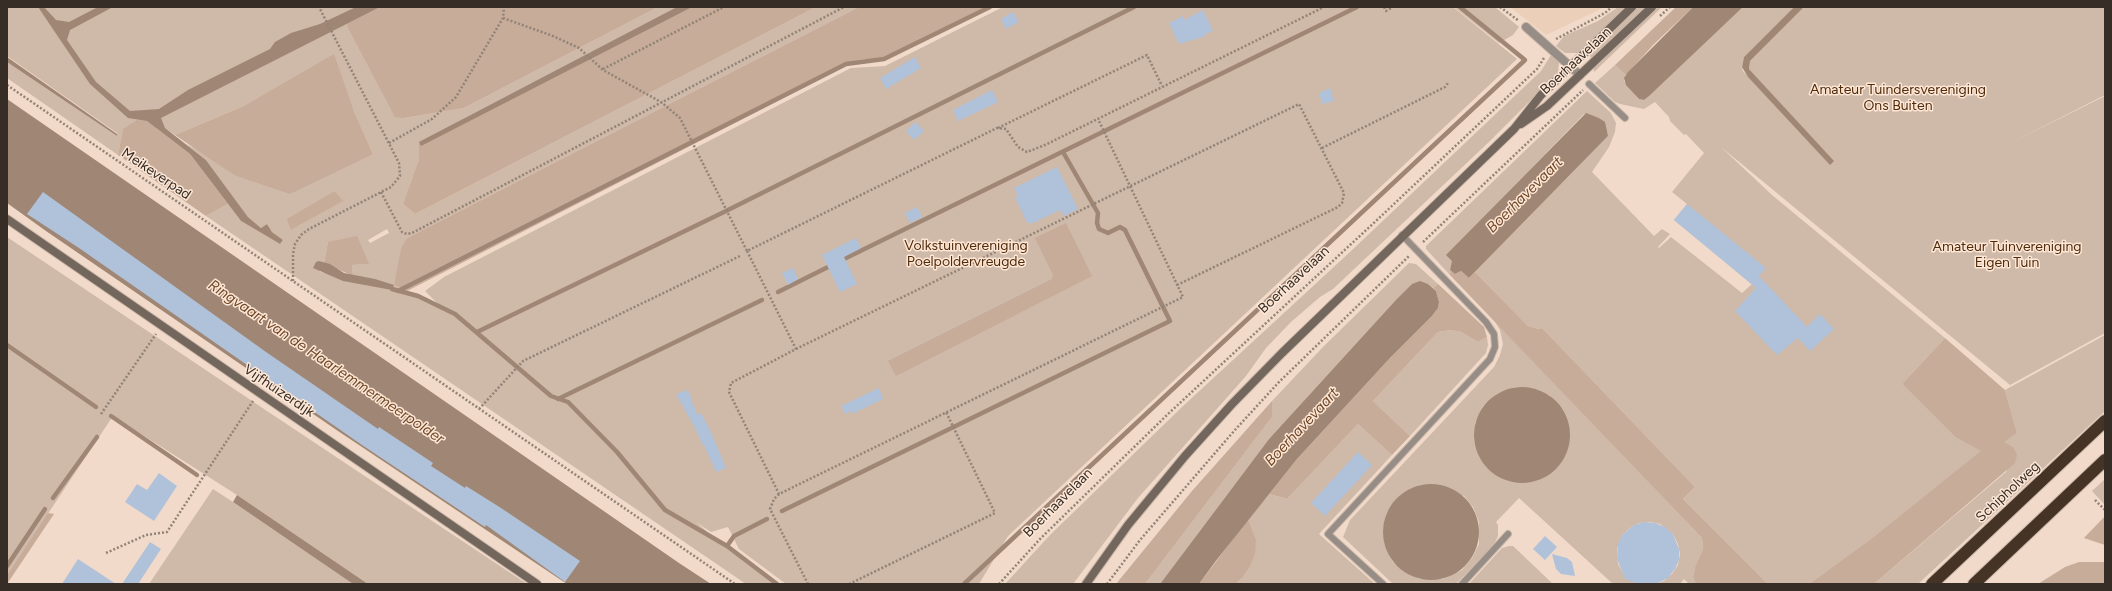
<!DOCTYPE html>
<style>
body{margin:0}
#map{position:relative;width:2112px;height:591px;overflow:hidden;background:#f1dac9;font-family:Figtree,sans-serif}
canvas{display:block}
.frame{position:absolute;inset:0;border:8px solid #352d26;pointer-events:none}
</style>
<div id="map">
<canvas width="2112" height="591"></canvas>
<div class="frame"></div>
</div>
<script>
const g = document.querySelector('canvas').getContext('2d');
g.lineJoin = 'round';
function fillPath(path, color) { g.fillStyle = color; g.fill(path, 'evenodd'); }
const poly = rows => new Path2D(rows.map(r => 'M' + r).join(''));
function strokePath(path, color, width, dash) { g.strokeStyle = color; g.lineWidth = width; g.lineCap = dash ? 'butt' : 'round'; g.setLineDash(dash || []); g.stroke(path); }
function write(font, color, halo, rows, align = 'center') {
  g.font = font + ' Figtree,sans-serif'; g.lineWidth = 3; g.setLineDash([]); g.textBaseline = 'middle'; g.strokeStyle = halo; g.fillStyle = color; for (const [text, x, y, turn = 0] of rows) {
    g.save(); g.translate(x, y); g.rotate((+turn || 0) * Math.PI / 180); g.textAlign = isNaN(turn) ? turn : align; if (halo) g.strokeText(text, 0, 0); g.fillText(text, 0, 0); g.restore();
  }
}
const built = poly([
 [1510,7,1605,7,1546,35]
]);
const green = poly([
 [7,7,38,7,58,35,113,7,380,7,346,24,404,118,464,108,658,7,682,7,465,118,419,159,403,204,415,214,816,7,859,7,407,238,394,285,440,306,425,291,444,277,851,68,885,66,1003,7,1453,7,1517,59,1008,536,979,584,786,584,739,549,728,527,711,532,696,522,718,541,780,584,746,584,206,216,228,204,241,221,280,244,283,240,272,232,267,224,261,228,248,217,206,160,186,144,202,152,234,175,373,154,353,109,246,105,175,135,165,128,123,130,118,155,7,78,7,62,117,136,117,133,7,56],
 [335,191,342,201,291,230],
 [387,229,389,233,370,243,368,240],
 [328,242,368,264,352,265,353,276,375,279,320,272,319,261,324,263],
 [43,7,102,7,57,30],
 [1454,7,1495,7,1519,27,1513,35,1499,43],
 [1618,7,1627,7,1579,53,1565,53,1556,46,1564,36,1598,21],
 [1637,7,1647,7,1591,58,1589,53],
 [1657,7,1662,7,1594,72,1593,67],
 [1743,7,1794,7,1744,57,1742,67,1743,71,1830,164,1833,161,1749,69,1750,61,1804,7,2105,7,2105,95,2009,144,2105,96,2105,333,2010,385,1721,147,1772,195,1945,338,1902,384,1955,437,1982,451,1872,538,1809,584,1768,584,1683,499,1695,487,1542,328,1538,329,1528,326,1475,272,1608,136,1603,121,1599,118,1584,114,1447,255,1453,261,1450,270,1452,271,1449,274,1426,249,1426,246,1587,91,1611,113,1616,123,1615,132,1609,147,1592,172,1654,236,1662,229,1670,234,1658,247,1659,248,1671,237,1742,293,1752,284,1674,220,1687,204,1672,192,1704,153,1686,134,1684,135,1670,121,1669,117,1655,102,1644,109,1620,104,1615,102,1595,83,1615,65,1626,75,1624,81,1633,92,1639,99,1644,100],
 [1551,55,1559,61,1558,73,1490,141,1333,289,1320,297,1291,322,1266,348,1246,376,1138,498,1073,584,1005,584,1050,535,1182,407,1350,252,1541,71],
 [7,237,267,411,527,584,368,584,237,495,113,416,7,575],
 [1409,263,1416,264,1438,284,1433,288,1428,284,1394,302,1269,439,1160,584,1145,584,1272,417,1272,401,1324,346],
 [1494,320,1702,538,1703,549,1695,567,1693,577,1696,584,1689,584,1684,579,1680,584,1656,584,1664,581,1672,574,1678,565,1680,554,1678,544,1673,534,1660,524,1650,522,1639,523,1630,528,1622,535,1617,549,1618,564,1623,573,1639,584,1613,584,1519,498,1496,522,1498,525,1498,536,1493,546,1456,584,1393,584,1343,537,1350,520,1494,367,1500,355,1503,344,1500,330],
 [1517,387,1537,389,1549,395,1563,410,1569,429,1568,448,1558,466,1544,477,1526,482,1508,480,1492,472,1480,458,1474,441,1475,423,1483,406,1498,393],
 [1421,485,1464,496,1473,507,1479,522,1479,544,1472,558,1462,570,1442,579,1420,579,1405,572,1392,561,1384,541,1383,529,1387,513,1401,495],
 [1451,330,1461,332,1478,342,1487,337,1488,345,1486,353,1410,436,1373,401,1438,332],
 [2105,335,2105,411,1918,584,1874,584,2006,472,2013,447,2005,442,2017,433,2005,390],
 [1358,424,1392,455,1319,534,1375,584,1236,584,1241,579,1256,539,1248,519,1269,494,1287,499],
 [2105,479,2105,505,2092,491],
 [213,489,233,502,353,584,149,584],
 [1509,546,1513,546,1553,584,1469,584,1502,548]
]);
const forest = poly([
 [380,7,658,7,464,108,404,118,395,117,346,24],
 [682,7,816,7,415,214,403,204,419,159,419,142],
 [859,7,988,7,887,58,858,60,407,291,394,285,401,249,407,238],
 [1676,7,1693,7,1653,45,1626,75,1615,65],
 [334,54,353,109,373,154,290,194,234,175,175,135,246,105],
 [137,120,147,121,190,154,228,204,206,216,118,155,123,129],
 [335,191,343,201,291,230,287,219],
 [1066,223,1092,276,896,376,888,361,1052,279,1053,275,1035,238],
 [357,236,369,264,352,265,353,276,324,263,328,242],
 [1452,271,1455,274,1461,271,1469,278,1475,272,1528,326,1538,329,1542,328,1695,487,1683,499,1768,584,1696,584,1693,577,1695,567,1703,549,1702,538,1449,274],
 [1438,284,1484,327,1487,337,1478,342,1461,332,1451,330,1438,332,1373,401,1410,436,1392,455,1358,424,1287,499,1269,494,1297,459,1390,358,1432,316,1438,308,1439,302,1436,291,1433,288],
 [1945,338,2005,390,2017,433,2005,442,2013,447,2017,455,2015,463,1874,584,1809,584,1872,538,1981,451,1955,437,1902,384],
 [1272,401,1272,417,1145,584,1116,584,1192,491],
 [48,513,54,514,7,584,7,575],
 [2105,516,2105,545,2084,538],
 [1248,519,1256,539,1255,553,1250,566,1241,579,1236,584,1199,584],
 [2079,562,2105,562,2105,584,2038,584,2065,567]
]);
const water = poly([
 [38,7,44,7,56,20,69,22,98,7,113,7,70,30,67,40,96,82,130,111,159,109,188,90,270,49,275,42,291,33,320,24,356,7,380,7,161,118,165,128,206,160,248,217,261,228,267,224,272,232,283,240,280,244,241,221,190,154,147,121,128,118,90,84],
 [677,7,692,7,421,146,419,142],
 [1693,7,1743,7,1649,96,1644,100,1639,99,1626,85,1624,78,1628,72],
 [1794,7,1804,7,1750,61,1749,69,1834,161,1830,165,1748,77,1742,67,1744,57],
 [7,57,117,134,117,136,7,62],
 [7,99,679,563,711,584,567,584,338,431,46,231,7,203],
 [1586,113,1599,118,1605,122,1608,136,1469,278,1461,271,1455,274,1450,270,1452,261,1446,255],
 [319,261,330,264,344,273,375,279,394,285,392,290,343,281,313,268,316,262],
 [1420,281,1428,284,1436,291,1439,302,1438,308,1432,316,1390,358,1297,459,1215,562,1199,584,1160,584,1269,439,1394,302,1412,284],
 '1474 435a48 48 0 1 1 96 0a48 48 0 1 1-96 0Z',
 '1383 532a48 48 0 1 1 96 0a48 48 0 1 1-96 0Z',
 [237,495,368,584,353,584,233,502]
]);
const stream = poly([
 [840,261,1357,7],
 [392,289,418,296,455,314,551,396,568,402,617,452,665,510,727,546,777,584],
 [398,291,846,64,884,59,990,7],
 [778,292,834,264],
 [477,332,724,212,1134,7],
 [7,345,96,407],
 [558,399,762,300],
 [111,416,197,475],
 [53,498,97,437],
 [782,511,1170,321,1125,230,1120,227,1108,233,1099,229,1097,223,1098,213,1063,152],
 [727,546,734,536,767,519],
 [7,566,45,509],
 [964,584,1525,60,1460,7]
]);
const building = poly([
 [1203,10,1213,31,1205,34,1206,36,1179,44,1169,23,1183,16,1184,20],
 [1013,12,1019,22,1006,29,1001,19],
 [915,57,921,68,886,89,880,78],
 [1330,88,1334,101,1322,104,1319,93],
 [992,90,998,102,958,121,953,110],
 [915,122,924,131,914,140,906,131],
 [1057,167,1078,209,1064,216,1060,210,1031,224,1030,222,1027,223,1015,197,1018,196,1014,188],
 [43,192,266,352,378,429,379,427,433,463,431,466,465,488,466,486,501,508,580,561,565,582,486,525,485,527,362,445,79,248,27,214],
 [1687,204,1766,268,1759,276,1807,327,1820,314,1834,329,1810,351,1798,338,1777,355,1735,311,1756,288,1674,220],
 [917,207,922,217,910,223,905,213],
 [856,238,861,248,844,257,857,284,840,292,822,255],
 [793,268,798,279,788,285,782,273],
 [879,388,883,399,852,414,851,411,845,414,841,406],
 [688,390,697,415,701,413,710,430,726,468,716,472,704,445,703,446,695,428,676,394],
 [1358,452,1372,465,1325,516,1311,503],
 [159,473,177,486,154,521,125,502,137,484,147,490],
 [1644,522,1655,523,1665,527,1673,534,1679,549,1679,560,1675,569,1668,578,1656,584,1639,584,1625,579,1617,559,1618,544,1622,535,1634,525],
 [1545,536,1557,547,1545,560,1533,549],
 [150,542,161,549,138,584,122,584],
 [1552,554,1567,558,1572,562,1575,576,1561,574,1556,569],
 [78,559,116,584,62,584]
]);
const path = poly([
 [1384,7,1386,11,1393,7],
 [1500,7,1519,21],
 [1660,16,1670,7],
 [503,18,553,36,579,48,603,70,661,102,680,118,747,251,997,128,1006,129,1018,147,1027,152,1045,145,1324,7],
 [1556,39,1605,13,1612,7],
 [603,69,724,7],
 [7,85,735,584],
 [998,128,1147,55,1162,86],
 [389,143,432,119,456,97,503,18,504,7],
 [1322,148,1445,87,1448,83],
 [381,192,402,232,407,234,412,233,844,7],
 [1423,242,1583,90],
 [747,251,796,349,731,383,729,392,779,494,1183,297,1098,119],
 [293,281,293,254,295,244,301,235,309,229,391,187,400,176,399,163,319,7],
 [796,349,1299,104,1344,193,1342,203,1338,207,1177,285],
 [479,409,523,361,740,256],
 [101,414,156,334],
 [779,494,774,499,770,509,808,584],
 [2095,500,2105,510],
 [106,553,146,535,167,532,253,401],
 [849,584,995,513,946,412],
 [999,584,1041,538,1168,414,1377,220,1537,69,1544,58],
 [1107,584,1140,540,1234,431,1279,382,1409,256]
]);
const lane = poly([
 [1589,84,1625,118],
 [1383,584,1328,534,1490,359,1495,347,1494,334,1486,322,1402,235],
 [1462,584,1508,534]
]);
const street = poly([
 [1526,27,1580,75]
]);
const secondary = poly([
 [1521,124,1547,106,1652,7],
 [7,219,537,584],
 [1086,584,1128,525,1185,456,1232,404,1282,353,1514,129,1541,95,1632,7]
]);
const highway = poly([
 [1932,584,2105,421],
 [1974,584,2105,460]
]);
const streetNames = [
 ["Boerhaavelaan",1576,61,-43],
 ["Meikeverpad",156,174,34],
 ["Boerhaavelaan",1294,280,-43],
 ["Vijfhuizerdijk",279,391,34],
 ["Schipholweg",2008,492,-43],
 ["Boerhaavelaan",1058,503,-45]
];
const parkNames = [
 ["Amateur Tuindersvereniging",1898,90],
 ["Ons Buiten",1898,106],
 ["Volkstuinvereniging",966,246],
 ["Poelpoldervreugde",966,262],
 ["Amateur Tuinvereniging",2007,247],
 ["Eigen Tuin",2007,263]
];
const waterNames = [
 ["Boerhavevaart",1525,195,-45],
 ["Ringvaart van de Haarlemmermeerpolder",326,362,34],
 ["Boerhavevaart",1302,427,-47]
];
fillPath(built, '#eccfb9');
fillPath(green, '#cfb9a8');
fillPath(forest, '#c6ac99');
fillPath(water, '#a08775');
strokePath(stream, '#a08775', 4.5);
fillPath(building, '#b0c2da');
strokePath(lane, '#cbb7a8', 8);
strokePath(street, '#cbb7a8', 10);
strokePath(secondary, '#cbb7a8', 10);
strokePath(highway, '#cbb7a8', 14);
strokePath(path, '#928377', 2.5, [2, 2]);
strokePath(lane, '#968d86', 6);
strokePath(street, '#968d86', 8);
strokePath(secondary, '#73665c', 8);
strokePath(highway, '#453326', 12);
write('14px', '#352d26', '#fee7d6', streetNames);
write('14px', '#502b0a', '#fee7d6', parkNames);
write('italic 15px', '#704929', '#fee7d6', waterNames);
</script>
